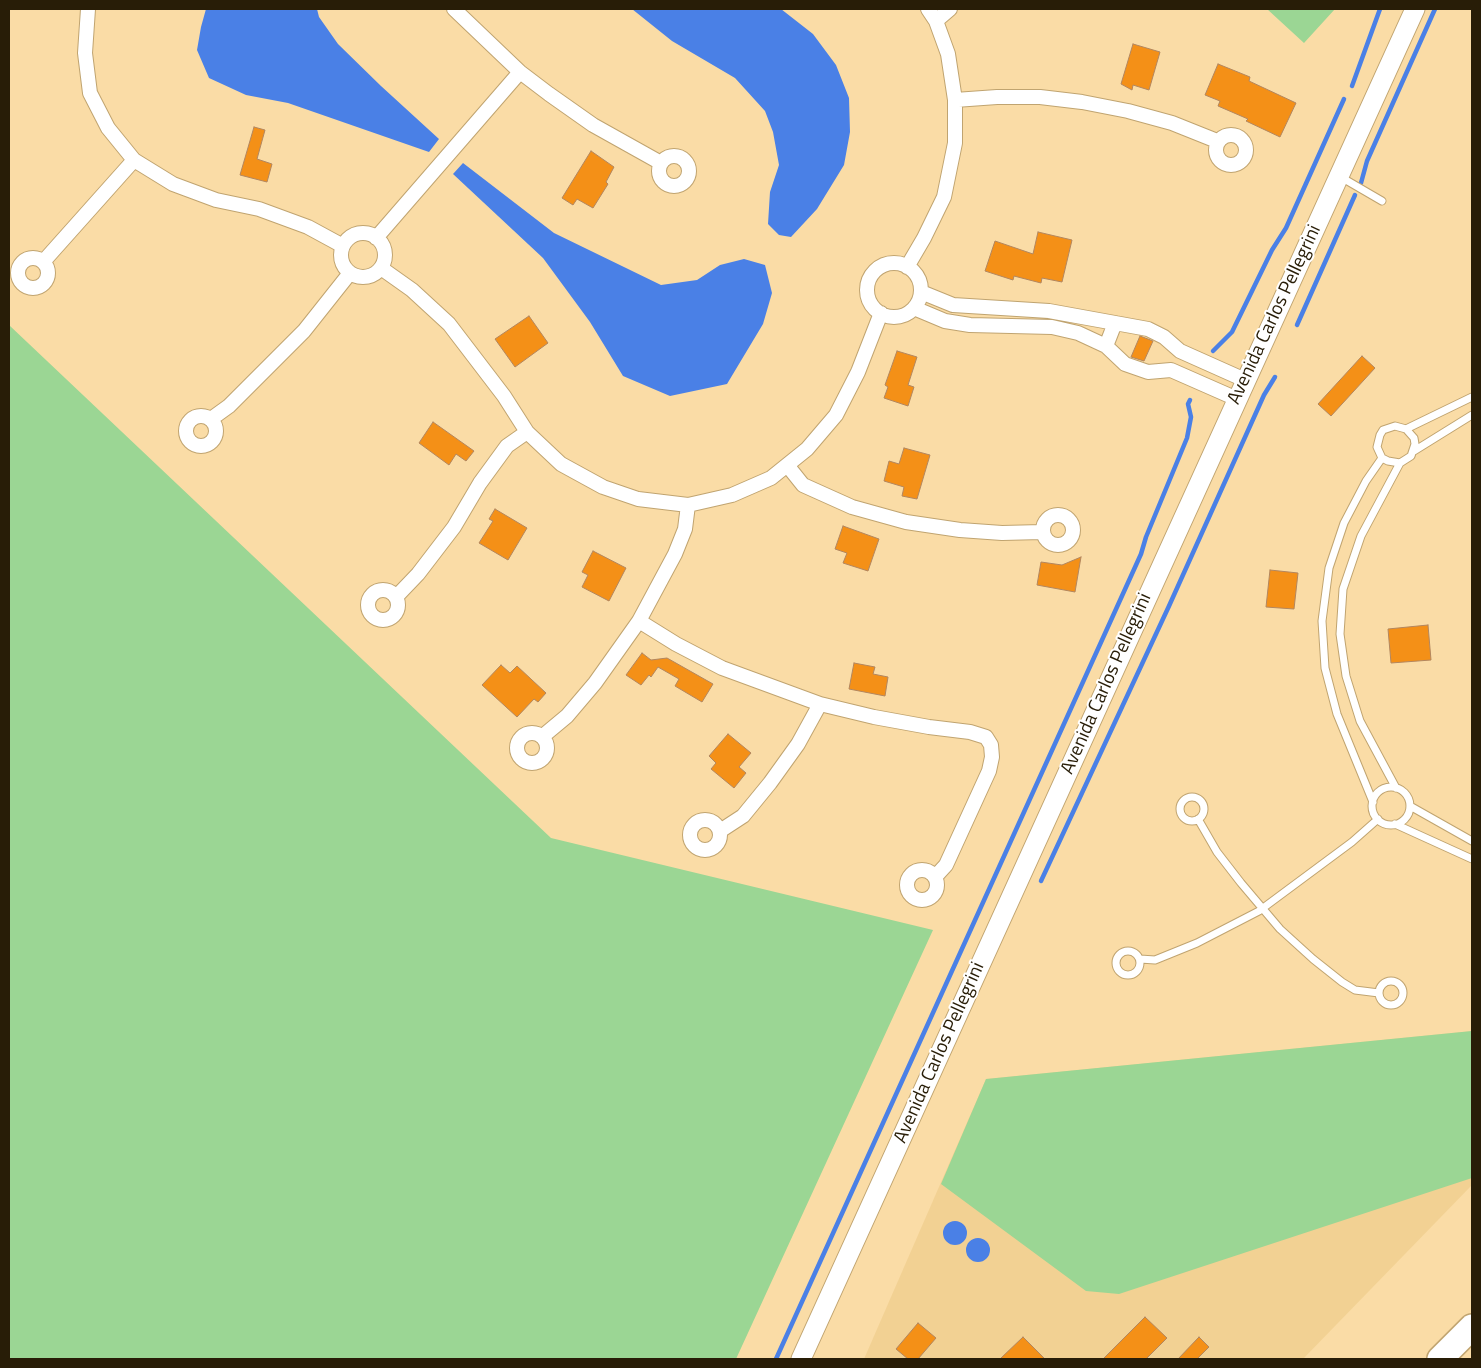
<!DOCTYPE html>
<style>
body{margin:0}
#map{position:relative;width:1481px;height:1368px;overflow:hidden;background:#fadca6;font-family:"Titillium Web",sans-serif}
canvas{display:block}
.frame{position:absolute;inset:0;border:10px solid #281d07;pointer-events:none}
</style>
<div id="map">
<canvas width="1481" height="1368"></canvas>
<div class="frame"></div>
</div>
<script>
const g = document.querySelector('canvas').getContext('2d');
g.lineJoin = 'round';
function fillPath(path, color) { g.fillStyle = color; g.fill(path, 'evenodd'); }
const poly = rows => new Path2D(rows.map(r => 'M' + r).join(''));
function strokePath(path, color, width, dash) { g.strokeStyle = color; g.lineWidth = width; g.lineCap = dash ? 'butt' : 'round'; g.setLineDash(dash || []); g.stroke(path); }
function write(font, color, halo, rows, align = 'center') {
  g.font = font + ' "Titillium Web",sans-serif'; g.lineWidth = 4; g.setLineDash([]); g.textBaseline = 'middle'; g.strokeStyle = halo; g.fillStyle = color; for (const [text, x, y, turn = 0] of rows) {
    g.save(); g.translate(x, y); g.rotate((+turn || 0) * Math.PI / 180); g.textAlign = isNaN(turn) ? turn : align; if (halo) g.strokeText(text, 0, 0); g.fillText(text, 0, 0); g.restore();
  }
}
const built = poly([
 [1472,1031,1472,1185,1303,1359,864,1359,986,1079]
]);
const green = poly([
 [1267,9,1335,9,1304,43],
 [9,325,551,838,933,930,736,1359,9,1359],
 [1472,1031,1472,1178,1119,1294,1086,1291,941,1184,986,1079]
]);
const water = poly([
 [206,9,317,9,319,17,338,44,381,86,439,139,429,152,288,103,246,95,209,78,197,50,201,27],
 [632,9,781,9,813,34,836,65,849,98,850,132,844,165,817,209,791,237,779,235,768,224,770,192,779,165,773,132,765,111,735,78,672,41],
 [463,163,554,233,661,285,697,280,720,265,744,259,765,265,772,293,763,324,727,384,670,396,623,376,590,322,543,258,453,174],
 '943 1233a12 12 0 1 1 24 0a12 12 0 1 1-24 0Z',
 '966 1250a12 12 0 1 1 24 0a12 12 0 1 1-24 0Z'
]);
const stream = poly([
 [1352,86,1380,9],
 [1361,183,1367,161,1435,9],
 [1297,325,1355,195],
 [1213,351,1232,332,1272,250,1286,228,1344,99],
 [1041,881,1169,606,1264,395,1275,377],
 [776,1359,1141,554,1146,537,1187,438,1191,417,1188,404,1190,400]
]);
const building = poly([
 [1133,44,1160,52,1149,90,1133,85,1132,90,1121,84,1133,44],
 [1218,64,1250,77,1249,81,1296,103,1280,137,1246,121,1248,119,1218,106,1220,101,1205,95,1218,64],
 [254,127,265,130,257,159,272,164,267,182,240,175,254,127],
 [591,151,614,167,606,182,608,184,593,208,577,199,573,205,562,198,591,151],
 [1038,232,1072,240,1062,282,1042,278,1041,283,1014,276,1013,280,985,271,995,241,1033,254,1038,232],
 [529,316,548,343,515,367,495,339,529,316],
 [1140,336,1153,341,1144,361,1131,357,1140,336],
 [897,351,917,357,908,385,914,387,908,406,884,398,888,387,885,385,897,351],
 [1362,356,1375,368,1331,416,1318,404,1362,356],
 [433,422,474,451,466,461,456,454,449,465,419,443,433,422],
 [904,448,930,455,917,499,902,496,904,487,884,481,889,461,899,464,904,448],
 [495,509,527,528,508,560,479,543,493,521,489,519,495,509],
 [843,526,879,539,868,571,843,563,847,553,835,549,843,526],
 [593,551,626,568,609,601,582,587,588,575,582,572,593,551],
 [1081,557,1075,592,1037,585,1041,562,1062,565,1081,557],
 [1270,570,1298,573,1294,609,1266,607,1270,570],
 [1428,625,1431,660,1391,663,1388,629,1428,625],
 [642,653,651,660,667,658,713,684,702,702,675,686,679,679,658,667,651,677,649,675,641,685,626,675,642,653],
 [854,663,875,667,873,674,888,677,885,696,849,689,854,663],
 [501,665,510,673,517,666,546,693,538,702,534,699,517,717,482,685,501,665],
 [728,734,751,753,739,767,746,773,734,788,711,769,716,763,709,756,728,734],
 [1145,1317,1167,1338,1146,1359,1103,1359,1145,1317],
 [918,1323,936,1338,918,1359,908,1359,896,1349,918,1323],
 [1023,1337,1045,1359,1000,1359,1023,1337],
 [1199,1337,1209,1347,1197,1359,1178,1359,1199,1337]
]);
const lane = poly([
 [1339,176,1382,201],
 [1406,429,1414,438,1415,444,1411,456,1400,463,1388,461,1382,458,1377,447,1380,435,1383,430,1395,426,1406,429,1472,397],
 [1414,451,1472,415],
 '1372 806a19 19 0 1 1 38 0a19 19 0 1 1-38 0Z',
 [1396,788,1360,721,1346,676,1340,634,1343,589,1361,536,1400,463],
 '1180 809a12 12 0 1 1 24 0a12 12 0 1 1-24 0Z',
 [1373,802,1337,714,1325,668,1322,621,1329,568,1344,523,1366,481,1382,458],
 [1410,806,1472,841],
 [1198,819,1217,852,1241,883,1280,929,1313,959,1342,982,1355,990,1379,993],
 [1395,824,1472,859],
 '1116 963a12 12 0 1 1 24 0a12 12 0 1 1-24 0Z',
 [1140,959,1155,960,1197,943,1259,911,1352,842,1378,819],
 '1379 993a12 12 0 1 1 24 0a12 12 0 1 1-24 0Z'
]);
const street = poly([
 [88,9,85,53,90,93,108,128,134,160,173,184,216,200,259,209,308,227,343,246],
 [454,9,520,72,549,94,593,125,661,163],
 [936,21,950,9],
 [955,100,997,97,1040,97,1082,102,1128,111,1172,123,1217,141],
 '1216 150a15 15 0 1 1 30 0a15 15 0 1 1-30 0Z',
 '659 171a15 15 0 1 1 30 0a15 15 0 1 1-30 0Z',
 '341 255a22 22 0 1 1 44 0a22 22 0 1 1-44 0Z',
 [376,238,520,72],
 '18 273a15 15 0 1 1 30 0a15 15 0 1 1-30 0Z',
 [43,262,134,160],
 '867 290a27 27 0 1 1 54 0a27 27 0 1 1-54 0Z',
 [907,267,924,238,944,197,955,143,955,100,948,54,936,21,928,9],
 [381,268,412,290,449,324,504,396,527,432,561,464,603,487,638,499,688,505,732,495,771,478,807,449,836,415,858,372,881,313],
 [921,292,953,305,1049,311,1148,329,1164,337,1180,351,1245,380],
 [914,308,945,321,970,325,1052,327,1078,333,1106,346,1125,364,1148,372,1171,370,1237,399],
 [1106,346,1115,323],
 '186 431a15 15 0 1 1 30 0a15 15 0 1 1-30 0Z',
 [211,419,229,406,304,331,350,273],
 [787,465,803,485,852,507,906,522,960,530,1002,533,1042,532],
 '1043 530a15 15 0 1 1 30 0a15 15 0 1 1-30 0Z',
 '368 605a15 15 0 1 1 30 0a15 15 0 1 1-30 0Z',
 [396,597,418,574,454,527,480,483,507,446,527,432],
 [639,621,676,644,722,668,820,704,874,717,929,727,970,732,986,737,991,745,992,757,989,771,946,865,935,877],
 '517 748a15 15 0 1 1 30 0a15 15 0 1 1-30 0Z',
 [543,736,567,716,595,683,639,621,675,554,685,529,688,505],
 '690 835a15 15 0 1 1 30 0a15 15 0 1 1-30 0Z',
 [720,831,743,816,770,783,798,744,820,704],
 '907 885a15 15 0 1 1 30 0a15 15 0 1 1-30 0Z'
]);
const secondary = poly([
 [801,1359,1415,9]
]);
const highway = poly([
 [1440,1359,1472,1327]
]);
const streetNames = [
 ["Avenida Carlos Pellegrini",1275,315,-65],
 ["Avenida Carlos Pellegrini",1107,684,-66],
 ["Avenida Carlos Pellegrini",940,1053,-66]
];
fillPath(built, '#f2d193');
fillPath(green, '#9bd694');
fillPath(water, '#4a80e6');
strokePath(stream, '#4a80e6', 4.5);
fillPath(building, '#f49017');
strokePath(building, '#b2865f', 1);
strokePath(lane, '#c0a470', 9);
strokePath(street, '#c0a470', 16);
strokePath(secondary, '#c0a470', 21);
strokePath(highway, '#c0a470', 28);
strokePath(lane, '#fff', 7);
strokePath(street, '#fff', 14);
strokePath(secondary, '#fff', 19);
strokePath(highway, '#fff', 25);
write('19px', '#281d07', '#fff', streetNames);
</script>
